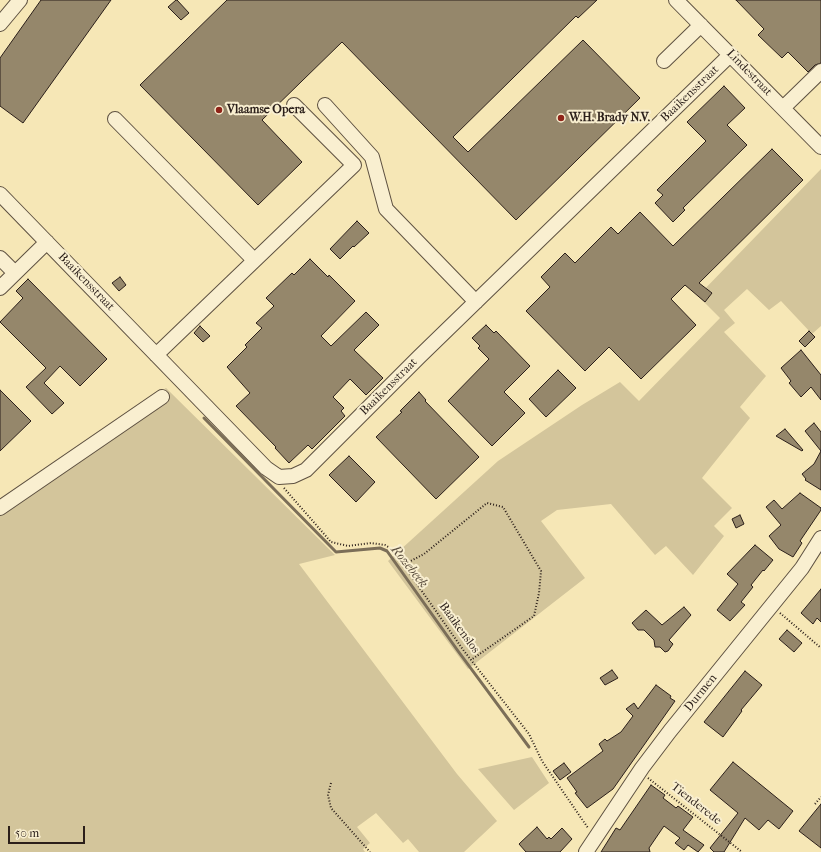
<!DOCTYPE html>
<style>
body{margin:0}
#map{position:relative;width:821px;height:852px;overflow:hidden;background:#f6e7b6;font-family:"IM FELL French Canon",serif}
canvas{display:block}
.scale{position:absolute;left:8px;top:826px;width:77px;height:18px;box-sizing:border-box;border:2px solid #2b1f1a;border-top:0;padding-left:5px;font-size:12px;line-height:14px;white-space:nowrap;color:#2b1f1a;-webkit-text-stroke:3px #f9efd0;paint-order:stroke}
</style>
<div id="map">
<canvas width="821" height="852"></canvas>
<div class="scale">50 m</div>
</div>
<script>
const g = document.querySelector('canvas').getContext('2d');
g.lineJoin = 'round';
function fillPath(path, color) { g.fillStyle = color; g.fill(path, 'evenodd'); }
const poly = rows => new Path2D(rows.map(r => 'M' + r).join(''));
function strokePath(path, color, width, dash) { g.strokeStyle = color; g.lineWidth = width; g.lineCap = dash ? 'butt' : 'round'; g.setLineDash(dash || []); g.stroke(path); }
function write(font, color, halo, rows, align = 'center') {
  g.font = font + ' "IM FELL French Canon",serif'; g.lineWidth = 4; g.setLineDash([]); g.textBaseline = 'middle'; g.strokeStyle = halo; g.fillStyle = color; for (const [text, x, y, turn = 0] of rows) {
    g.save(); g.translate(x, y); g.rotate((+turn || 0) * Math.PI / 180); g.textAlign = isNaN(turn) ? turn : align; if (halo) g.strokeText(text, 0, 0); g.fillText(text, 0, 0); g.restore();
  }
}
const green = poly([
 [821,169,821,326,812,334,781,301,769,310,747,289,724,310,735,323,724,332,766,376,740,407,750,418,702,478,732,508,714,526,724,536,693,575,666,546,655,555,611,504,557,510,541,521,585,578,468,669,388,561,498,461,582,405,620,382,639,401,720,318,698,296],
 [166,388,335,555,299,564,457,774,497,821,464,852,419,852,408,839,403,843,376,813,357,827,370,843,363,849,365,852,0,852,0,502],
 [532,757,549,783,514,810,478,769]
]);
const stream = poly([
 [204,418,336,552,380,548,387,551,458,651,529,747]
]);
const building = poly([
 [41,0,111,0,23,123,0,106,0,58,41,0],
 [176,0,177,0,189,13,181,20,168,7,176,0],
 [227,0,597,0,578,18,576,16,453,137,468,152,583,40,640,98,516,220,342,42,262,120,302,162,258,205,140,85,227,0],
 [736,0,821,0,821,63,815,65,808,72,788,52,782,58,758,35,764,29,736,0],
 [724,86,745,108,727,125,747,145,683,208,685,210,673,222,655,203,663,195,657,190,706,141,687,122,724,86],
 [772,149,803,180,699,283,712,293,705,302,685,285,671,299,696,325,641,379,609,347,585,371,526,311,550,287,541,277,565,253,575,263,611,227,618,234,640,212,673,246,772,149],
 [357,221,369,233,354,247,353,246,340,259,330,249,357,221],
 [310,259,328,277,329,275,355,301,321,336,331,346,366,312,379,325,354,350,383,378,366,395,350,379,333,397,344,408,341,411,345,416,312,449,308,445,289,463,275,448,276,447,236,406,250,393,227,367,247,347,245,345,262,328,256,323,274,306,266,298,292,273,294,275,310,259],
 [120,277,126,285,119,291,112,283,120,277],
 [28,279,107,359,80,386,60,366,44,383,64,403,52,414,26,387,46,368,0,322,23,298,16,291,28,279],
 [486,325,494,333,496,331,530,366,504,392,525,413,492,446,448,401,489,359,478,348,480,346,472,338,486,325],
 [200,326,210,336,203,342,194,333,200,326],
 [809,331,815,337,805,347,799,341,809,331],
 [801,350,821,375,821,400,811,387,801,397,789,383,791,381,781,368,801,350],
 [558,370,576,388,546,417,529,399,558,370],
 [0,390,31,421,0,451,0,390],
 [419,392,426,400,425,401,479,457,436,499,376,437,402,412,400,411,419,392],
 [814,423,821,432,821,490,805,480,806,479,802,474,814,464,821,451,805,431,814,423],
 [785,429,803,450,802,451,776,436,785,429],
 [349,456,375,482,356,502,329,475,349,456],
 [800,493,821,508,821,510,800,541,802,543,793,557,779,549,769,536,781,525,766,507,774,500,782,509,800,493],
 [740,515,744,524,736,528,732,519,740,515],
 [755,545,773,560,764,571,763,570,751,585,753,587,741,602,745,605,730,621,717,610,738,584,727,574,755,545],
 [821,589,821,622,817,618,813,624,801,613,821,589],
 [684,607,691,615,669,640,673,644,668,651,665,652,660,647,655,647,654,640,644,630,638,630,632,623,646,610,662,625,684,607],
 [787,630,802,643,794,652,779,639,787,630],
 [612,670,618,678,605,685,600,678,612,670],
 [745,671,762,685,741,710,742,711,723,737,704,722,745,671],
 [656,685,671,696,670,698,675,701,613,789,587,808,575,793,577,792,567,778,603,751,599,744,605,739,607,741,621,732,633,716,626,709,634,703,638,709,656,685],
 [733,762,793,811,779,829,768,820,759,830,745,818,724,852,714,852,710,848,738,813,710,790,733,762],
 [564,763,571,772,560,780,553,771,564,763],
 [651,785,665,795,663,798,676,808,678,806,693,817,683,830,704,845,698,852,688,845,684,850,675,843,680,838,664,826,649,848,650,852,601,852,616,828,620,830,651,785],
 [821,804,821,848,799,831,821,804],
 [537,827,547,839,549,837,551,839,562,828,572,839,560,852,526,852,519,844,537,827]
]);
const path = poly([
 [284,488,331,542,348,546,371,543,385,545,393,550,464,651,529,734,542,761,588,828],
 [403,565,424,554,487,503,503,507,541,571,539,593,534,616,471,660],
 [780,613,821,648],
 [648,778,742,852],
 [331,783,328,795,331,808,370,852],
 [815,804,821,797]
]);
const minor = poly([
 [676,0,821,147],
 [0,24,20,0],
 [664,61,701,25],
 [325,105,372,157,386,209,476,302],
 [783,108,821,71],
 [115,119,254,260],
 [0,194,266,468,279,477,293,476,306,470,419,357,730,55],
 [0,258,15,273],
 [0,288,47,242],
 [156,355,354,165,294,105],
 [0,508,162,397],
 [586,852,642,768,670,731,802,568,821,538]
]);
const markers = [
 [219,110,4,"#8f2418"],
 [561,118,4,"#8f2418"]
];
const streetNames = [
 ["Lindestraat",749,73,46],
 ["Baaikensstraat",690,94,-44],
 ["Baaikensstraat",86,282,46],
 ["Baaikensstraat",389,387,-45],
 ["Baaikenslos",459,628,54],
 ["Durmen",701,693,-51],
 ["Tienderede",696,804,38]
];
const poiNames = [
 ["Vlaamse Opera",227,110],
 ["W.H. Brady N.V.",569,118]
];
const waterNames = [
 ["Rozebeek",409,567,51]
];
fillPath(green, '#d3c59b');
strokePath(stream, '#7b6e58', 3);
fillPath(building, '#95876b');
strokePath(building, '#2b1f1a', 1);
strokePath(minor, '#5e5141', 16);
strokePath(path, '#2b1f1a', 2, [1, 2]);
strokePath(minor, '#f9efd0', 14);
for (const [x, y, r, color] of markers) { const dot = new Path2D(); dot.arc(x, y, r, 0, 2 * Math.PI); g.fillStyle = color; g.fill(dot); strokePath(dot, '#f9efd0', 1.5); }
write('12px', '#2b1f1a', '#f9efd0', streetNames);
write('bold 12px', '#2b1f1a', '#f9efd0', poiNames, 'left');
write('italic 13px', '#5a4d3e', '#f9efd0', waterNames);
</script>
